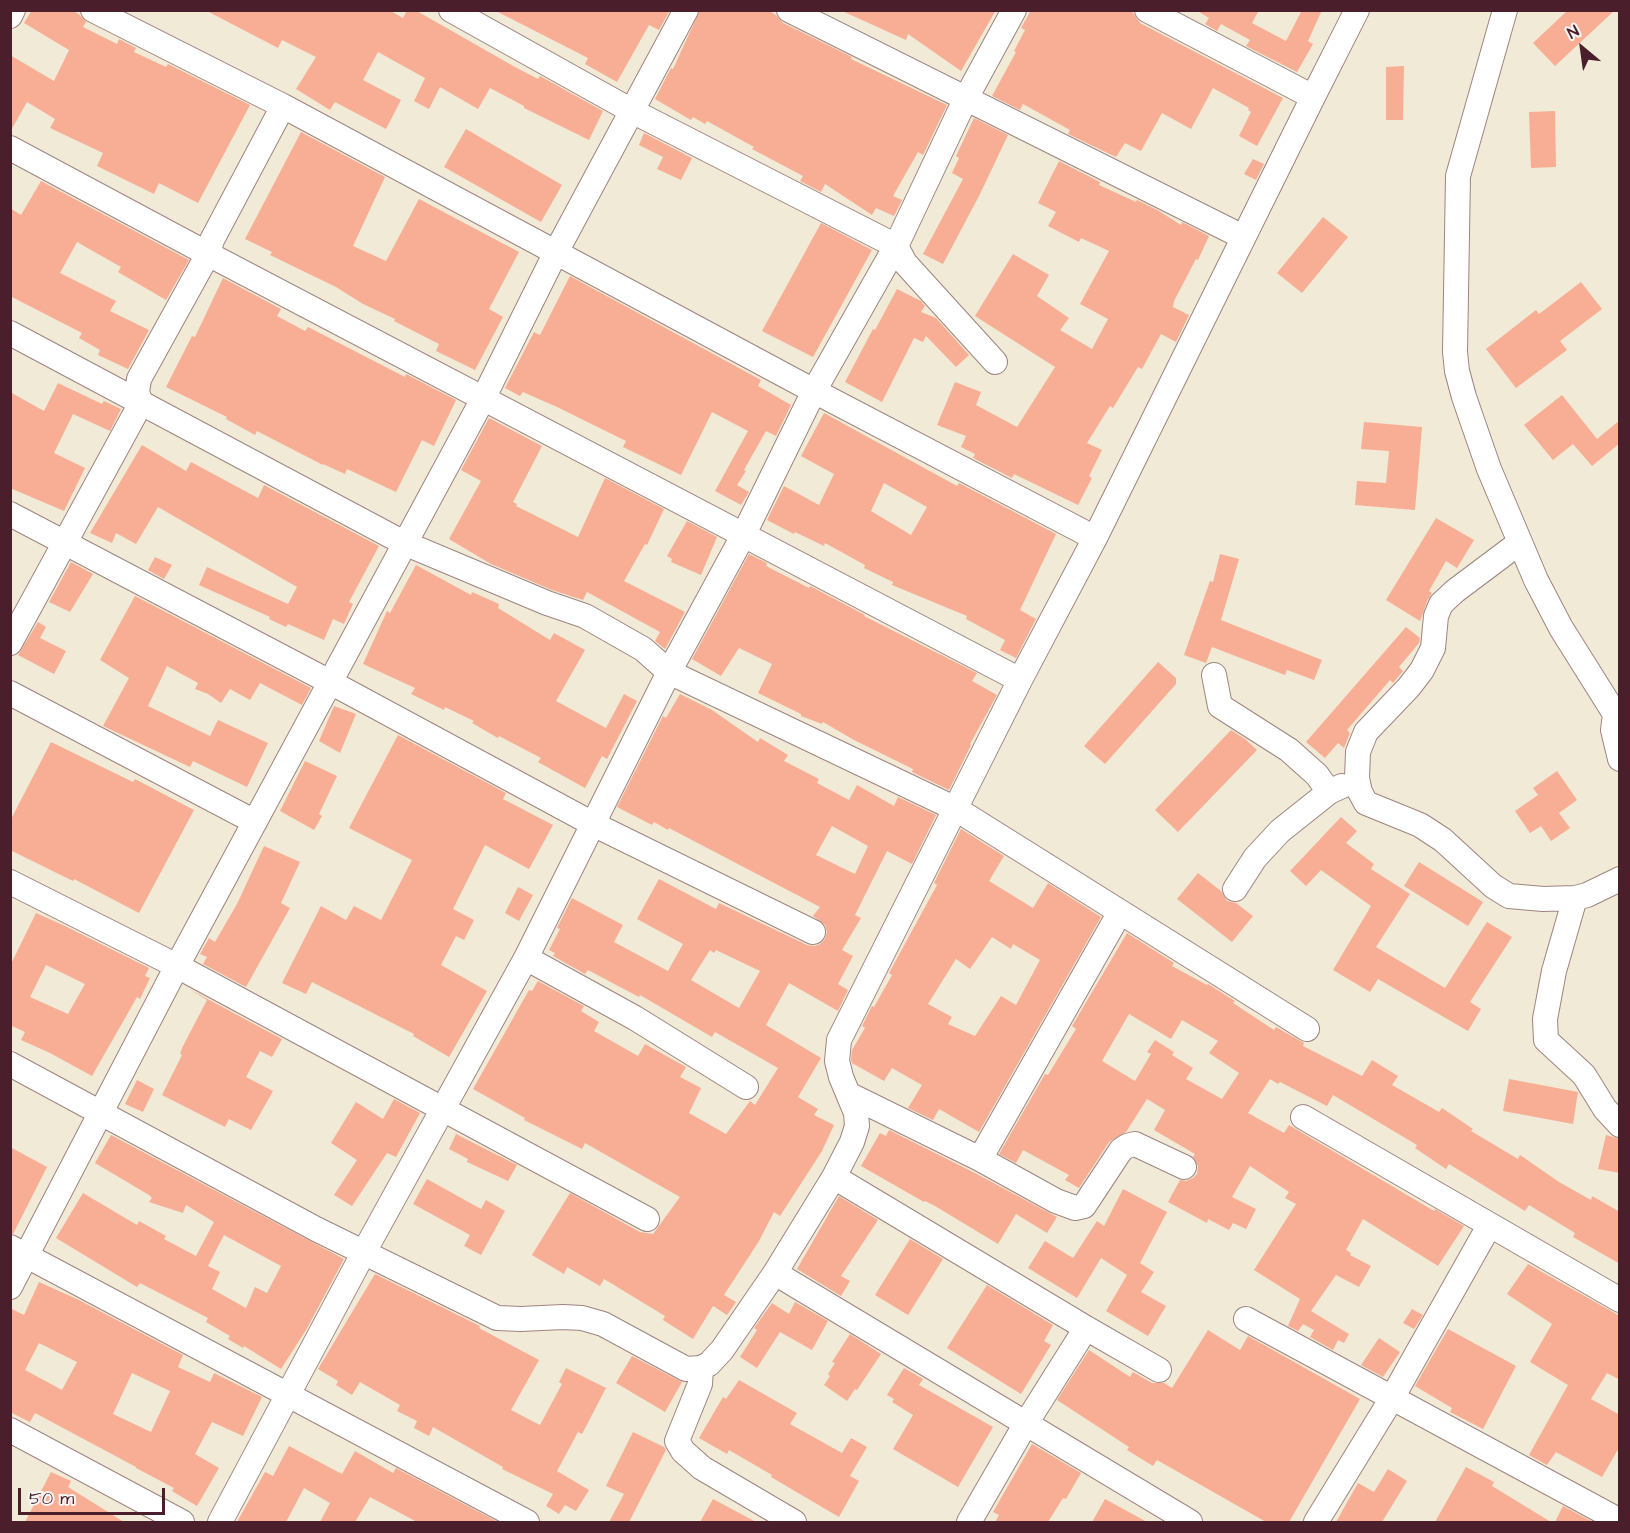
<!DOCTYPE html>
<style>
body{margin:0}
#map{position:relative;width:1630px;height:1533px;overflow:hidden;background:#f1ead6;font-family:"Architects Daughter",sans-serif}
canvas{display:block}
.frame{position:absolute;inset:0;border:12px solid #4a1f2b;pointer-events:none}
.north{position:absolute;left:1552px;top:18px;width:60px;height:60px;-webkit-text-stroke:4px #f6f6f2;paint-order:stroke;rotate:331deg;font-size:16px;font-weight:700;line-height:24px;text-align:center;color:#4a1f2b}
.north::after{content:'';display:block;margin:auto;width:21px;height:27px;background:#4a1f2b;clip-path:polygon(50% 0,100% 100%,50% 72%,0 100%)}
.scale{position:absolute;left:18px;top:1488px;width:147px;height:27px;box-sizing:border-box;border:3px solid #4a1f2b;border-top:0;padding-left:8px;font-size:18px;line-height:21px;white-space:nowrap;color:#4a1f2b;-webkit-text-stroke:4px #f6f6f2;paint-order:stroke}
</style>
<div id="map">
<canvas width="1630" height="1533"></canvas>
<div class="frame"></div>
<div class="north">N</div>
<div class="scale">50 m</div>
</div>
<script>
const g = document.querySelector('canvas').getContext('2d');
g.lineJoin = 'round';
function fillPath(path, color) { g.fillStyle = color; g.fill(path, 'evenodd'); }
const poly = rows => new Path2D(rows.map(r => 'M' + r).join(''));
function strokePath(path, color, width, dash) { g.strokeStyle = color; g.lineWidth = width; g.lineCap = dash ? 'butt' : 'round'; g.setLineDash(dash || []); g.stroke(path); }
const building = poly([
 [32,10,72,10,80,15,86,22,83,27,117,44,119,39,136,48,134,52,166,67,168,64,250,105,198,203,159,183,154,194,97,166,103,153,50,128,55,119,27,102,10,132,10,55,54,81,69,50,24,23],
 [205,10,389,10,403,18,407,10,415,10,515,67,538,79,540,76,603,111,589,140,524,108,524,106,490,88,478,109,440,87,429,109,414,101,425,78,378,52,363,80,401,100,386,129,335,102,330,110,296,89,316,57,282,40,278,48],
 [494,10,670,10,659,30,649,25,617,82,585,64,588,58],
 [700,10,768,10,776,15,783,23,852,57,851,59,947,105,923,155,918,152,893,196,902,200,894,216,876,208,872,215,825,184,821,192,800,181,803,176,752,149,754,147,707,121,705,124,693,117,691,120,655,99,671,68,673,69],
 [840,10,996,10,961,71,908,34,906,40],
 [1031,10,1131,10,1140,23,1283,98,1257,146,1239,136,1251,112,1248,110,1249,108,1213,88,1191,129,1162,113,1141,151,1125,143,1116,157,1068,134,1070,130,1023,104,1020,110,992,96,1016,52,1014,51,1025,30,1021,28],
 [1196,10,1259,10,1252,23,1286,41,1302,10,1322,10,1308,41,1313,44,1297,72,1246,46,1250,40,1221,24,1217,31,1205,24,1209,18],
 [1568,10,1615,10,1555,66,1533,43],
 [1404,66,1403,120,1386,120,1386,67],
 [1555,111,1556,167,1531,168,1529,112],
 [974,118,1008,135,980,194,943,264,923,254,963,179,952,173,959,158,956,156],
 [466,129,562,185,541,222,444,167],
 [301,132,385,177,353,246,386,261,419,199,519,252,489,309,503,317,475,370,436,351,439,344,394,321,395,319,363,304,336,287,270,255,272,252,245,239],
 [644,133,692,158,681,180,657,169,663,157,639,145],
 [1253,159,1264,164,1256,180,1244,174],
 [1059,161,1100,182,1099,185,1136,202,1137,200,1159,211,1181,225,1182,222,1209,236,1198,260,1196,259,1174,301,1173,307,1189,315,1176,342,1161,334,1142,369,1138,367,1113,408,1110,406,1087,443,1102,450,1089,476,1092,478,1078,505,1014,474,1012,478,973,458,975,454,961,447,966,436,937,425,955,382,981,392,976,405,1017,427,1055,367,975,316,1013,254,1049,275,1037,296,1069,318,1060,330,1092,349,1108,319,1080,304,1109,251,1081,238,1079,242,1048,226,1056,212,1038,203],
 [41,181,189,260,166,300,118,272,121,267,77,242,60,273,116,301,110,311,149,330,128,369,98,355,100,350,79,338,82,333,10,296,10,208,21,215],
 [1323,217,1348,237,1302,293,1277,273],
 [821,223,872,250,813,357,762,331],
 [570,276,761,380,758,386,791,405,776,436,766,431,744,470,746,471,737,485,749,492,741,505,715,491,748,431,712,412,681,475,623,447,626,441,557,407,523,392,520,396,505,388,534,332,540,335],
 [223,278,281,309,277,316,305,331,308,327,405,377,406,374,456,400,434,446,422,440,396,492,347,469,345,474,323,464,323,465,257,431,255,435,226,419,227,417,166,387,192,336,195,337],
 [1581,282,1602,309,1560,341,1567,350,1516,388,1486,349,1536,310,1539,314],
 [897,289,921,301,925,306,921,312,936,318,969,355,956,367,926,336,923,342,914,338,882,402,845,382,873,329,875,330],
 [58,383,102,404,104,401,121,409,110,431,73,414,54,453,85,468,64,511,10,488,10,392,44,411],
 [1562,395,1597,439,1620,420,1620,443,1592,466,1573,444,1553,460,1524,425],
 [824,413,957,486,959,483,1056,534,1020,610,1036,619,1016,658,1000,650,1005,640,966,619,967,616,892,585,893,582,864,568,865,565,825,543,824,546,795,532,794,534,767,520,784,486,819,505,834,474,801,456],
 [884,483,927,507,911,535,871,511],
 [489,418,542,446,513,502,517,504,516,506,578,537,605,478,664,509,647,545,645,544,624,581,685,612,665,649,655,641,660,632,587,592,583,600,552,590,491,564,449,539,481,481,461,470],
 [1364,422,1422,427,1415,510,1355,505,1357,481,1386,483,1389,451,1361,449],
 [142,445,186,471,191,462,258,498,264,485,379,546,349,602,353,604,344,624,333,619,324,640,288,624,286,627,269,619,270,617,199,585,207,567,288,604,297,587,158,507,136,544,116,533,112,543,90,533],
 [1436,518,1474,540,1457,568,1446,561,1429,591,1432,593,1428,599,1420,621,1386,600],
 [687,521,717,537,701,575,671,562,672,559,667,556],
 [749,554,767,563,766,566,809,588,810,586,865,615,864,616,977,673,972,681,997,695,970,744,971,745,968,751,949,790,912,772,913,769,854,740,823,722,822,724,801,716,801,714,758,693,772,664,739,648,721,676,692,659],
 [1220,554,1239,559,1221,620,1322,660,1314,680,1287,670,1285,675,1212,647,1206,663,1184,655,1210,581,1213,582],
 [155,557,172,565,164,579,148,570],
 [71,562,93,574,70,612,49,602],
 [416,565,471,595,472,592,499,604,498,608,550,640,554,633,585,650,556,701,606,728,624,694,637,701,607,759,602,756,585,788,538,762,541,758,499,736,498,738,472,723,474,721,445,707,444,710,411,694,415,688,363,664,387,611,390,613],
 [135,596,311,688,302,705,260,683,250,700,230,689,221,703,208,694,195,689,198,683,167,666,148,706,210,736,218,720,268,743,247,787,193,761,190,767,103,726,129,678,100,660],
 [38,622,46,627,40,638,66,651,54,674,18,655],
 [1406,627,1420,638,1419,643,1399,667,1403,671,1393,683,1390,680,1347,730,1350,733,1344,748,1338,743,1325,758,1306,742],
 [1158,662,1176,678,1176,684,1105,764,1084,746],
 [680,694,712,710,758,742,760,738,788,755,784,761,819,779,817,783,849,800,857,785,894,806,898,797,936,815,912,864,887,851,855,915,861,918,842,950,853,956,838,984,848,990,838,1011,789,983,766,1025,821,1058,798,1097,818,1109,814,1115,834,1125,822,1151,780,1216,774,1212,759,1241,724,1295,736,1302,727,1315,713,1306,693,1339,663,1320,665,1316,604,1279,600,1286,567,1267,564,1274,532,1255,570,1193,640,1232,653,1234,680,1197,585,1143,582,1149,524,1120,525,1118,473,1089,529,990,532,991,538,981,584,1006,581,1011,599,1022,594,1031,638,1056,645,1044,686,1067,680,1077,701,1088,689,1113,726,1134,750,1101,755,1105,778,1068,715,1032,712,1037,640,995,639,997,588,970,585,974,553,956,555,953,549,950,560,929,557,928,572,898,623,925,614,942,668,971,683,944,637,919,659,879,716,909,719,903,807,945,815,946,820,944,825,939,827,932,825,925,813,916,820,907,669,828,668,830,654,822,652,825,617,807,663,716,666,718],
 [832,826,868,846,855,874,816,855],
 [710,950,714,953,716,950,760,971,739,1008,691,980],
 [334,706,356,714,340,753,319,741],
 [1231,730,1245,739,1257,750,1178,832,1155,810],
 [398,735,506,793,503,799,553,825,529,869,485,845,453,909,474,920,464,940,456,936,441,965,487,991,449,1057,413,1036,414,1034,312,982,306,994,282,983,321,906,346,920,354,906,381,920,412,860,349,828],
 [51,742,133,782,135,779,194,810,139,913,74,879,73,881,10,850,10,821],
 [305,761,337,776,319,814,322,816,314,830,280,811],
 [1557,771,1577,800,1559,813,1570,828,1551,841,1541,826,1530,833,1515,811,1538,795,1533,788],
 [1341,817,1357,831,1346,843,1374,864,1371,869,1410,894,1376,947,1445,988,1487,922,1512,937,1470,1002,1481,1009,1468,1031,1378,979,1370,992,1333,970,1371,906,1321,870,1306,886,1290,871],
 [961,829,1004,856,989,881,1033,908,1048,883,1101,917,979,1132,939,1109,933,1120,908,1108,922,1085,892,1068,884,1081,852,1063,851,1060,852,1050,865,1028,862,1026,872,1006,874,1007,892,975,889,973,937,885,934,883],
 [992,937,1011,949,1013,944,1040,960,1016,1005,1001,996,975,1036,948,1024,952,1017,928,1004,956,959,970,969],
 [264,846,300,862,281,903,290,908,246,987,203,964,207,957,200,954,209,938,215,942,237,904],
 [1419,862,1483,902,1468,926,1404,886],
 [1198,873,1221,891,1227,901,1236,903,1253,916,1232,942,1177,899],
 [518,887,533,895,519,921,505,913],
 [36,913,65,926,149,968,145,976,150,978,140,999,137,997,92,1076,50,1053,21,1040,25,1032,10,1025,10,966],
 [46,965,85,984,68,1014,30,997],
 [1127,933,1174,963,1172,966,1207,985,1208,984,1235,1001,1233,1003,1274,1030,1276,1027,1304,1043,1303,1046,1362,1076,1372,1060,1398,1076,1392,1085,1439,1112,1442,1108,1473,1129,1471,1131,1518,1159,1520,1155,1559,1182,1591,1200,1592,1196,1620,1212,1620,1264,1573,1237,1575,1233,1529,1205,1525,1211,1449,1164,1446,1169,1415,1148,1417,1145,1333,1095,1327,1106,1280,1082,1278,1084,1270,1079,1248,1113,1284,1133,1289,1125,1434,1211,1435,1209,1464,1226,1438,1266,1363,1219,1346,1250,1351,1253,1350,1255,1371,1266,1359,1287,1336,1275,1311,1311,1349,1334,1344,1343,1338,1340,1333,1350,1310,1337,1314,1330,1303,1324,1298,1331,1288,1326,1300,1299,1254,1270,1296,1204,1285,1198,1289,1192,1250,1166,1232,1197,1256,1209,1246,1229,1233,1223,1229,1230,1208,1219,1207,1223,1168,1202,1180,1180,1186,1181,1193,1178,1197,1174,1198,1166,1193,1157,1195,1154,1154,1130,1165,1110,1147,1099,1126,1132,1109,1142,1079,1188,1065,1180,1069,1175,1023,1150,1016,1163,999,1154,1045,1074,1048,1075,1076,1029,1072,1026],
 [1129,1014,1171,1039,1182,1020,1218,1041,1209,1053,1239,1073,1222,1099,1186,1079,1193,1068,1172,1055,1174,1052,1155,1040,1147,1052,1151,1054,1135,1081,1102,1061],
 [189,989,282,1039,272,1057,260,1051,246,1077,273,1091,251,1130,229,1119,225,1127,162,1095,182,1055,180,1054,182,1048,207,1000],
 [1509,1079,1578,1092,1573,1124,1503,1111],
 [137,1080,154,1089,143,1112,125,1104],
 [394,1099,420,1113,396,1157,387,1153,352,1206,334,1195,357,1160,331,1143,356,1102,383,1119],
 [889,1130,973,1172,1057,1217,1047,1233,1016,1214,998,1244,935,1206,925,1201,924,1202,861,1166,880,1133,886,1136],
 [456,1134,517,1165,508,1181,467,1162,468,1159,449,1149],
 [111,1135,344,1259,306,1330,281,1369,244,1346,243,1348,228,1339,230,1336,206,1322,208,1318,140,1283,137,1287,56,1238,83,1193,137,1225,139,1221,166,1236,164,1239,196,1256,214,1222,186,1205,183,1213,149,1202,152,1198,149,1195,95,1163],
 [224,1235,281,1266,267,1293,255,1287,246,1308,212,1289,220,1272,208,1266],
 [1606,1135,1620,1139,1620,1173,1598,1169],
 [10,1147,47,1167,13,1234,10,1233],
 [427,1179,481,1209,486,1200,505,1211,481,1255,464,1246,470,1235,413,1204],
 [1123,1189,1167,1212,1140,1263,1154,1272,1141,1292,1166,1306,1148,1336,1106,1311,1127,1275,1101,1258,1077,1298,1028,1268,1045,1241,1073,1258,1097,1221,1104,1226],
 [839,1196,878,1220,841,1276,850,1281,841,1296,797,1269],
 [910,1239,943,1259,908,1315,875,1295],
 [1528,1264,1620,1316,1620,1380,1607,1373,1591,1399,1620,1415,1620,1446,1602,1477,1556,1452,1547,1465,1529,1455,1568,1385,1530,1362,1552,1324,1507,1294],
 [375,1274,480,1326,479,1328,539,1360,511,1410,540,1425,562,1384,559,1382,566,1368,606,1388,582,1434,578,1432,557,1471,589,1490,576,1511,565,1505,559,1514,546,1506,553,1494,502,1469,503,1467,433,1427,429,1436,414,1428,417,1421,397,1411,400,1405,360,1382,352,1395,336,1385,338,1381,318,1369],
 [39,1282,79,1300,183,1355,178,1367,210,1382,214,1373,262,1397,243,1436,212,1422,195,1454,219,1468,197,1506,172,1491,174,1488,136,1468,136,1467,35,1413,30,1422,10,1412,10,1308,24,1315],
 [39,1343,77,1362,62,1390,25,1370],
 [132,1373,170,1391,151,1432,113,1414],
 [987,1285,1053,1325,1044,1341,1051,1345,1021,1394,947,1348],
 [795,1302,828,1321,812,1350,780,1332,757,1368,740,1357,757,1330,754,1328,772,1303,789,1314],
 [1412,1309,1423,1315,1414,1329,1403,1323],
 [1448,1329,1516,1366,1483,1429,1450,1412,1452,1408,1415,1386],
 [1208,1330,1240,1350,1248,1336,1360,1399,1289,1522,1266,1522,1157,1460,1153,1466,1127,1450,1129,1447,1057,1400,1089,1350,1130,1377,1133,1372,1152,1383,1164,1383,1172,1388],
 [850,1334,881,1354,857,1390,855,1389,847,1401,824,1385,830,1376,828,1374,835,1363,832,1362],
 [1379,1338,1400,1352,1383,1377,1361,1365],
 [632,1356,682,1382,665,1412,616,1383],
 [904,1368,923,1379,919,1385,993,1427,958,1487,893,1449,913,1415,892,1402,894,1399,887,1395],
 [739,1380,797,1413,790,1424,842,1453,851,1438,867,1447,850,1476,859,1481,839,1517,771,1477,772,1475,729,1450,727,1454,699,1438,723,1397,726,1399],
 [633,1432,664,1447,666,1450,629,1522,609,1522,624,1494,606,1486],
 [1032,1444,1081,1473,1066,1499,1063,1498,1048,1522,995,1522,999,1515,993,1512],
 [289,1446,342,1474,355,1451,393,1473,396,1468,498,1522,417,1522,370,1497,355,1522,320,1522,330,1503,304,1488,286,1522,237,1522,265,1472,273,1476],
 [1466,1467,1494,1482,1492,1486,1551,1522,1435,1522],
 [1388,1469,1407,1481,1382,1522,1336,1522,1358,1483,1374,1492],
 [51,1472,71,1481,68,1487,124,1522,25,1522],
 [713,1499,756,1522,700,1522],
 [1105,1499,1147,1522,1092,1522],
 [1563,1506,1593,1522,1555,1522]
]);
const minor = poly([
 [93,10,283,106,814,391,1095,538],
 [451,10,632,111,896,246,905,263,995,362],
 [789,10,1243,237],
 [1147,10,1313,97],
 [1505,10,1458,176,1455,352,1457,371,1464,397,1489,469,1536,580,1561,628,1615,714,1613,730,1620,759],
 [10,16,13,10],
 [10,148,208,254,1020,680],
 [10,333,404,543,547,603,585,616,643,649,669,672,956,809,1307,1029],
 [10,514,330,682,593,824,813,932],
 [1519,543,1455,591,1441,604,1436,616,1433,648,1422,670,1409,687,1366,732,1358,752,1357,778,1360,792,1366,803,1420,825,1443,840,1493,886,1509,896,1543,899,1575,898,1587,895,1620,879],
 [10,643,141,403,137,392,139,379,208,254,212,240,283,106],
 [1214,675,1220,706,1289,750,1317,775,1329,792],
 [10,693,255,822],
 [10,882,177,966,647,1219],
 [1235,889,1255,858,1280,831,1329,792,1342,786],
 [1575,898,1554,971,1545,1019,1546,1040,1584,1075,1605,1109,1620,1125],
 [526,958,635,1018,746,1087],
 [10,1064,316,1229,497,1318,521,1319,563,1317,582,1318,603,1324,686,1369,701,1368,709,1364,722,1350,775,1273,834,1177,852,1142,857,1126,856,1113,841,1077,837,1061,839,1040,1020,680,1095,538,1313,97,1357,10],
 [848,1094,980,1159,1056,1201,1075,1208,1084,1206,1121,1150,1127,1146,1135,1144,1184,1167],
 [1303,1117,1620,1300],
 [980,1159,1120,912],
 [834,1177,1086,1328,1159,1370],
 [10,1247,527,1522],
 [775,1273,1190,1522],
 [10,1287,177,966,484,397,555,254,686,10],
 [1246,1319,1611,1516,1619,1522],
 [701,1368,700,1384,677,1441,683,1451,702,1468,794,1522],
 [10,1430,182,1522],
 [220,1522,364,1252,526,958,669,672,744,534,814,391,896,246,965,100,1014,10],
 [969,1522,1025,1425,1086,1328],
 [1316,1522,1392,1398,1489,1226]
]);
fillPath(building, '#f7ae95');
strokePath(minor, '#9e8480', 26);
strokePath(minor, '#fff', 24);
</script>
